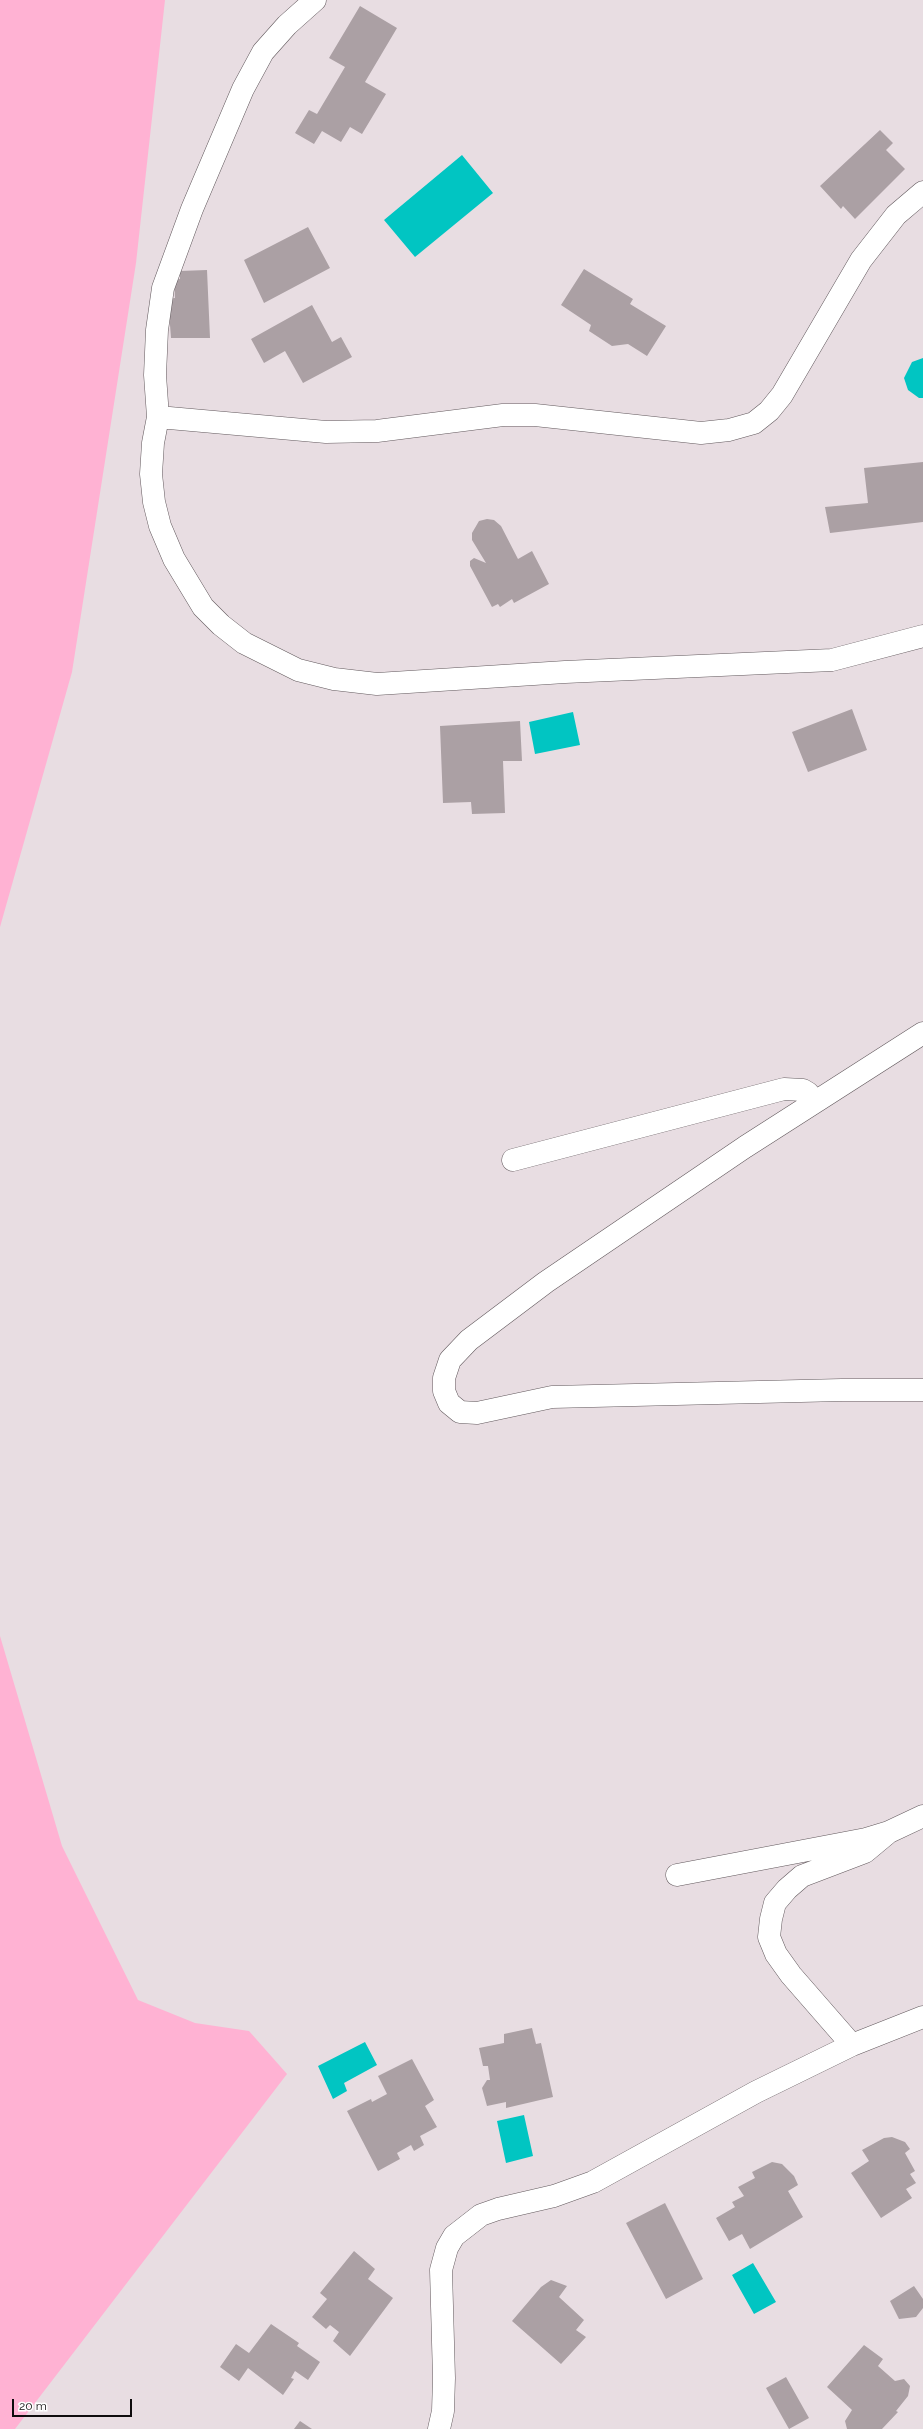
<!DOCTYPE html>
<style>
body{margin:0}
#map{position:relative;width:923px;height:2429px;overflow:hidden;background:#e8dde2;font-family:Raleway,sans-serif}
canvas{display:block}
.scale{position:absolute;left:12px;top:2399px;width:120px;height:18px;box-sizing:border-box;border:2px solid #0f0c0d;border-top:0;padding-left:5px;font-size:12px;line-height:14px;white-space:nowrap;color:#0f0c0d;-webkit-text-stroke:3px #fff;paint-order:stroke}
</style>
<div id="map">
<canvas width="923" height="2429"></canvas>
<div class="scale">20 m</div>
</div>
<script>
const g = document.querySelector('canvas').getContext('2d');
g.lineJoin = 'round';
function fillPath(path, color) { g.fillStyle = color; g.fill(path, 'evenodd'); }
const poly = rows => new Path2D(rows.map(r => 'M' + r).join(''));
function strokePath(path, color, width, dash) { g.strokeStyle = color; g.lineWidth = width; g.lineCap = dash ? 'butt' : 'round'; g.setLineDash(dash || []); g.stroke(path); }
const green = poly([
 [0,0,165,0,136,263,72,672,0,927],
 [0,1636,62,1846,138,2000,195,2023,249,2031,287,2074,15,2429,0,2429]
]);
const water = poly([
 [462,155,493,193,415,257,384,220],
 [923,358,923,398,919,398,908,390,904,378,912,362],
 [573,712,580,745,535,754,529,722],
 [365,2042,377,2065,344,2083,347,2091,333,2099,318,2066],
 [524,2115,533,2156,506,2163,497,2121],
 [753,2263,776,2302,754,2314,732,2275]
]);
const building = poly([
 [360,6,397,28,365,82,386,94,362,134,350,127,341,142,322,131,314,144,295,133,309,110,317,114,345,67,329,58],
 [880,130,893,143,886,150,905,169,855,219,843,206,841,209,820,186],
 [308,227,330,268,264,303,244,260],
 [584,269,633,299,630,304,666,326,647,356,628,344,612,346,589,331,591,325,561,305],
 [207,270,210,338,171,338,168,299,175,298,174,280,180,279,180,271],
 [312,305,332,342,341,337,352,357,303,383,285,351,264,363,251,339],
 [923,462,923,522,830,533,825,507,868,503,864,468],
 [487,519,494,520,501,526,518,559,532,551,549,584,514,603,512,599,500,607,498,604,492,607,470,566,470,561,474,558,486,563,472,540,472,533,479,521],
 [852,709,867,750,808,772,792,732],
 [520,721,522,761,503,761,505,813,472,814,471,802,443,803,440,726],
 [532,2028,536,2044,541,2043,553,2097,506,2108,506,2102,487,2106,482,2088,487,2080,490,2080,488,2066,483,2066,479,2048,504,2043,504,2034],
 [412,2059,434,2100,425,2106,437,2127,420,2136,424,2145,414,2151,411,2145,397,2153,400,2159,378,2171,347,2111,371,2099,372,2102,387,2094,378,2076],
 [892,2137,905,2142,910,2149,905,2153,915,2171,910,2174,916,2183,906,2189,912,2198,881,2218,851,2173,869,2161,862,2150,884,2138],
 [772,2162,782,2164,794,2176,798,2185,788,2191,803,2217,750,2249,742,2234,729,2241,716,2218,735,2207,732,2202,744,2196,738,2187,755,2178,752,2172],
 [665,2203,703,2279,666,2299,626,2223],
 [354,2251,375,2269,368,2279,393,2298,350,2356,333,2341,339,2332,330,2325,326,2329,312,2317,327,2299,320,2293],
 [551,2280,567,2286,559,2297,584,2320,576,2330,586,2337,561,2364,512,2321,541,2287],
 [914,2286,923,2299,923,2308,916,2317,899,2319,890,2301],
 [271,2324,299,2343,297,2346,320,2362,308,2380,295,2371,291,2378,294,2379,283,2395,248,2368,239,2381,220,2367,236,2344,249,2353],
 [864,2345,883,2359,878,2366,895,2381,904,2379,910,2386,908,2396,896,2411,898,2412,882,2429,847,2429,845,2421,852,2410,827,2387],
 [786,2377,809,2418,789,2429,766,2388],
 [300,2421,312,2429,294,2429]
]);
const minor = poly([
 [315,0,287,25,263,52,243,89,192,209,163,288,157,330,155,375,158,417,153,443,151,474,154,502,160,526,174,559,203,607,221,625,244,643,298,670,334,679,377,684,565,672,832,660,923,636],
 [158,417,326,432,377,431,503,415,535,415,701,433,729,430,754,423,769,411,782,395,861,260,896,215,923,192],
 [923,1033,745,1147,546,1282,469,1340,450,1360,444,1378,444,1391,449,1403,460,1412,477,1413,552,1397,842,1390,923,1390],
 [513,1160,784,1089,803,1090,808,1093,815,1102],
 [677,1875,866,1839,889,1832,923,1816],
 [852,2045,791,1975,776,1954,769,1937,771,1919,775,1903,787,1889,802,1876,865,1852,889,1832],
 [439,2429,443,2411,444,2378,441,2270,447,2248,454,2236,481,2215,498,2209,554,2196,593,2182,756,2092,852,2045,923,2017]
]);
fillPath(green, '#ffb2d3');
fillPath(water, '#01c5c2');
fillPath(building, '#aba0a4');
strokePath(minor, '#62595d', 23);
strokePath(minor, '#fff', 22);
</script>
